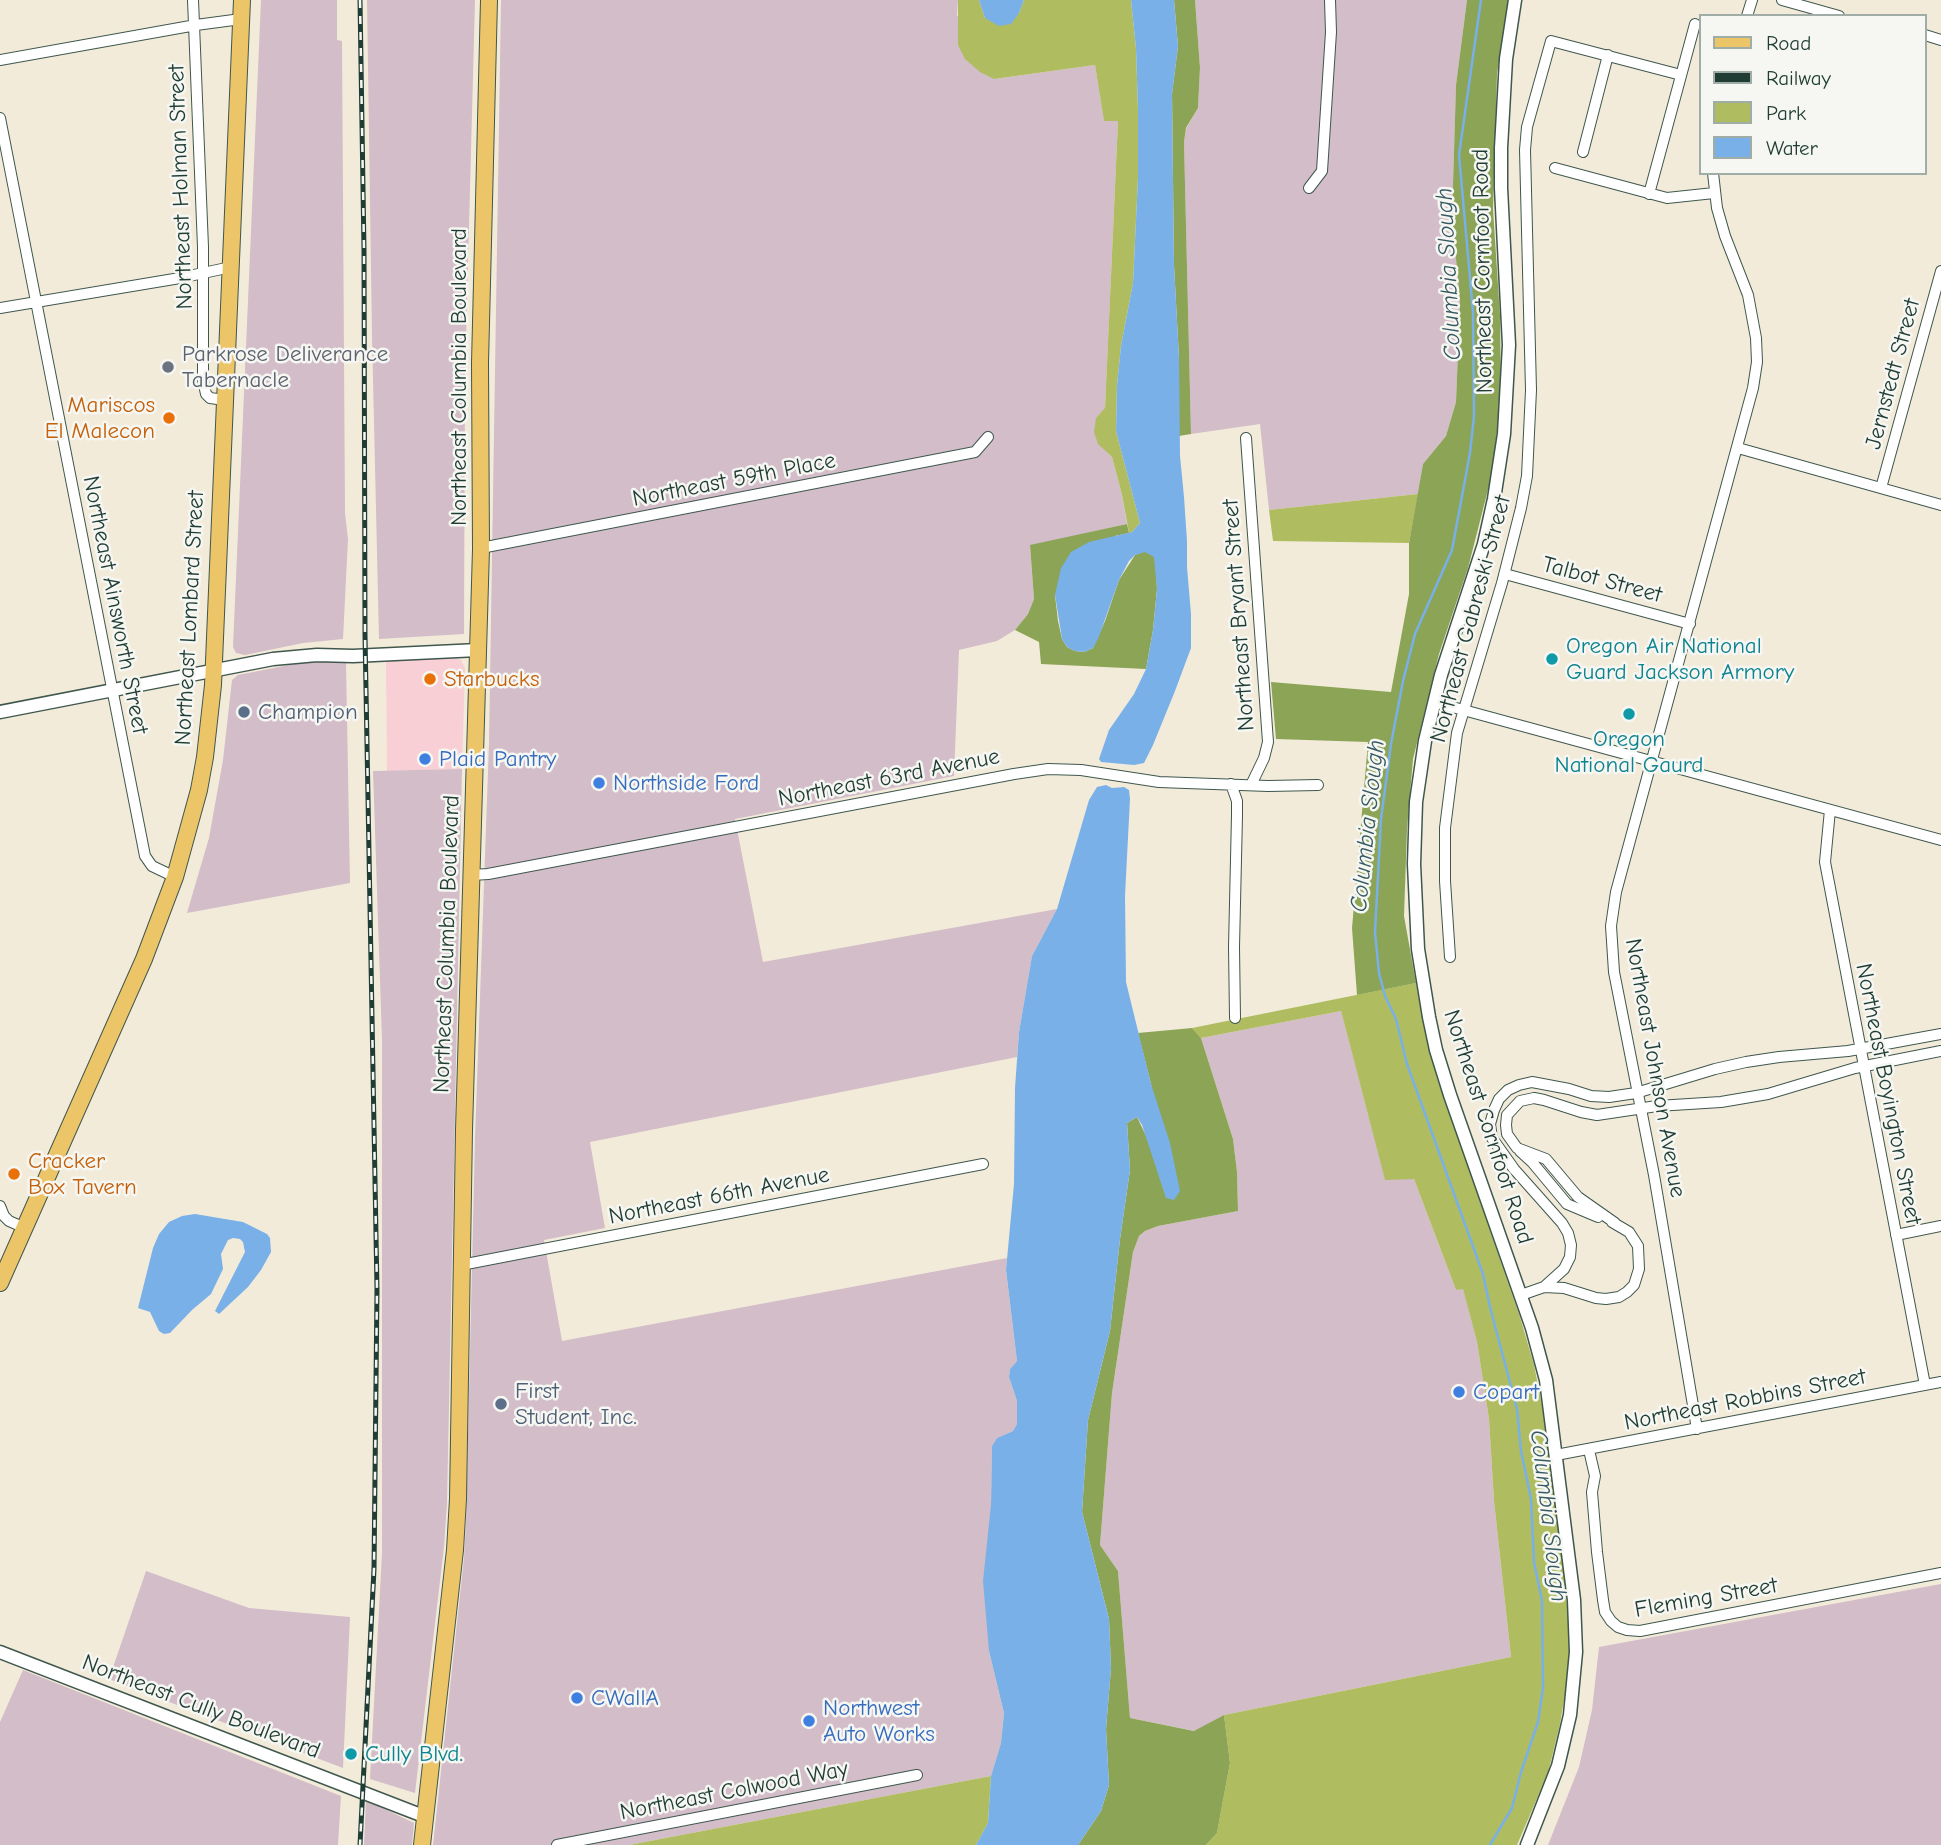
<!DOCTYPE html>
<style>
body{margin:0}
#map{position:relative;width:1941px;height:1845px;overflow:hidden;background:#f3ebda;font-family:"Comic Neue",sans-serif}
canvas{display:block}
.legend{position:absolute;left:1699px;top:14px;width:228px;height:161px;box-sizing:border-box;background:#f6f6f2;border:2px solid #a0aca6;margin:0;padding:9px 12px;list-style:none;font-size:21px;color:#1f3d34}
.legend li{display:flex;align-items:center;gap:14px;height:35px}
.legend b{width:35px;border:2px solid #a0aca6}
</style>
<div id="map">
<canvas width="1941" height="1845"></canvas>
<ul class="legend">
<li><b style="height:9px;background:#edc569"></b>Road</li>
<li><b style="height:9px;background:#1f3d34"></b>Railway</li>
<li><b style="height:19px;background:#afbd60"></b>Park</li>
<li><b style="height:19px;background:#79b0e8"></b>Water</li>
</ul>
</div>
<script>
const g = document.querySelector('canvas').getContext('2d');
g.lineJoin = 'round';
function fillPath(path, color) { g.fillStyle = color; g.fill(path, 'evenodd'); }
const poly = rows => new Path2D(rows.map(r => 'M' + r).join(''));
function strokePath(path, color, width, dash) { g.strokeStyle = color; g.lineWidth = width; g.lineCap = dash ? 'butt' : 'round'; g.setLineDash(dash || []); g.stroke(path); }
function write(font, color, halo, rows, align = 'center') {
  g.font = font + ' "Comic Neue",sans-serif'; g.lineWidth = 5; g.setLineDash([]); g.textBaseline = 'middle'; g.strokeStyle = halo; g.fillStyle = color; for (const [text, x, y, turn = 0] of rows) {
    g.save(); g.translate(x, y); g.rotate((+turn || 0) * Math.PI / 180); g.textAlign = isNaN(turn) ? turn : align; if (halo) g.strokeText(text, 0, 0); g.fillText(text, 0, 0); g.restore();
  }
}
const built = poly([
 [456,658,461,660,465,668,462,769,387,771,386,660]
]);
const industrial = poly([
 [261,0,337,0,337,40,342,41,345,513,348,539,343,639,303,643,245,655,236,653,233,647],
 [367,0,475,0,465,378,464,634,379,639,372,336],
 [501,0,958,0,957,15,994,79,1095,65,1104,120,1118,121,1105,409,1096,418,1106,451,1112,457,1122,495,1127,524,1030,546,1034,599,1028,614,1015,630,997,641,959,650,954,776,735,819,763,962,1057,909,1032,956,1019,1032,1017,1057,590,1142,605,1228,544,1240,562,1341,1007,1258,1006,1271,1017,1361,1010,1369,1009,1377,1017,1401,1017,1424,1013,1431,997,1438,992,1446,989,1651,1004,1713,1001,1743,991,1776,629,1845,433,1845,464,1558,466,1523,475,1138,489,743],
 [1195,0,1467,0,1456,85,1452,217,1460,301,1456,402,1446,436,1423,464,1418,494,1269,510,1260,424,1191,434,1184,142,1186,129,1198,108,1200,68],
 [323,662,346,662,350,883,187,913,209,838,223,760,232,680,238,675,299,663],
 [462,769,447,1503,444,1547,415,1793,370,1779,382,1553,382,1040,373,771],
 [1341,1011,1385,1179,1414,1179,1456,1290,1463,1288,1477,1342,1489,1419,1494,1501,1511,1657,1224,1715,1195,1731,1130,1718,1118,1571,1100,1545,1112,1393,1133,1252,1139,1236,1145,1231,1158,1226,1238,1211,1237,1172,1233,1139,1201,1038],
 [146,1571,249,1608,350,1617,343,1768,109,1679],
 [1941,1584,1941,1845,1548,1845,1579,1767,1592,1710,1599,1647],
 [23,1670,341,1796,338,1845,0,1845,0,1722],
 [366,1800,414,1823,412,1845,364,1845]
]);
const green = poly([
 [958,0,979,0,985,18,1019,13,1024,0,1131,0,1136,48,1138,109,1138,178,1133,283,1121,346,1117,385,1116,431,1140,523,1132,532,1129,533,1122,495,1112,457,1098,444,1094,432,1096,418,1105,408,1118,121,1104,121,1095,65,994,79,980,72,965,59,958,45],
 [1418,494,1409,543,1273,541,1269,510],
 [1416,983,1425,1031,1437,1078,1520,1317,1534,1365,1542,1405,1566,1590,1570,1649,1569,1670,1560,1724,1548,1773,1517,1845,1206,1845,1217,1833,1230,1763,1224,1715,1511,1657,1494,1501,1489,1419,1477,1342,1463,1289,1456,1290,1414,1179,1385,1180,1341,1011,1201,1038,1192,1028],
 [991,1776,988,1823,976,1845,629,1845]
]);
const forest = poly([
 [1174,0,1195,0,1200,68,1198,108,1186,128,1184,142,1191,434,1179,436,1179,358,1174,265,1172,94,1178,46],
 [1467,0,1508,0,1497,74,1493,209,1500,316,1501,397,1492,474,1468,568,1439,654,1413,759,1407,829,1404,916,1416,983,1357,995,1352,928,1368,742,1276,739,1271,682,1391,692,1409,594,1409,543,1423,464,1446,436,1456,402,1460,301,1452,217,1456,85],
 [1127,524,1129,533,1115,536,1055,595,1058,621,1062,639,1067,647,1075,651,1084,652,1093,648,1105,621,1119,580,1135,555,1145,551,1155,557,1157,589,1153,630,1146,669,1041,664,1039,642,1015,630,1028,614,1034,599,1030,545],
 [1192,1028,1201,1038,1233,1139,1237,1172,1238,1211,1158,1226,1145,1231,1139,1236,1133,1252,1112,1393,1100,1545,1118,1571,1130,1718,1194,1731,1224,1715,1230,1763,1217,1833,1206,1845,1078,1845,1101,1811,1109,1785,1106,1729,1111,1668,1109,1619,1082,1512,1088,1420,1110,1331,1120,1239,1130,1170,1127,1123,1137,1117,1148,1140,1166,1197,1151,1084,1138,1033]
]);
const water = poly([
 [979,0,1024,0,1019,13,1011,24,999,26,985,18],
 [1131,0,1174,0,1178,46,1172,95,1174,265,1179,358,1180,456,1184,497,1187,541,1187,567,1191,614,1191,648,1175,691,1153,745,1144,763,1134,765,1101,762,1099,759,1109,730,1134,694,1146,669,1153,630,1157,589,1154,557,1145,552,1135,555,1129,561,1119,580,1098,639,1093,648,1084,652,1075,651,1067,647,1062,639,1055,595,1061,568,1071,552,1089,542,1132,532,1140,523,1116,431,1117,385,1121,346,1133,283,1138,178,1138,109,1136,48],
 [1106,785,1112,788,1124,787,1129,790,1130,799,1125,896,1126,982,1151,1084,1170,1143,1180,1191,1174,1200,1166,1198,1142,1125,1137,1117,1127,1123,1130,1170,1120,1239,1110,1331,1088,1420,1082,1512,1109,1619,1111,1668,1106,1729,1109,1785,1101,1811,1078,1845,976,1845,988,1823,991,1776,1001,1743,1004,1713,989,1651,983,1581,991,1505,992,1446,997,1438,1013,1431,1017,1424,1017,1401,1009,1377,1010,1369,1017,1361,1006,1270,1014,1184,1015,1088,1019,1032,1032,956,1057,909,1089,800,1097,787],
 [195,1214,243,1222,267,1234,270,1238,271,1252,261,1270,248,1287,219,1314,215,1311,245,1252,243,1242,240,1239,233,1238,228,1240,221,1254,223,1269,211,1294,192,1310,170,1333,164,1334,159,1331,150,1312,138,1308,153,1248,159,1234,169,1222,182,1216]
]);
const stream = poly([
 [1481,0,1459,155,1473,312,1474,416,1470,453,1452,550,1415,634,1403,681,1391,744,1381,819,1375,932,1379,973,1385,996,1396,1019,1407,1064,1483,1274,1490,1307,1517,1409,1521,1451,1531,1499,1534,1562,1542,1601,1543,1688,1538,1722,1521,1772,1512,1808,1490,1845]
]);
const minor = poly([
 [193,0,203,247,203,380,206,394,210,398,225,400],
 [1782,0,1839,16],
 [1747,16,1752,0],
 [1925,35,1941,40],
 [0,60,196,25,241,19],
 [0,118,145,856,152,866,175,877],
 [1583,152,1608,55],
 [1555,168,1667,198,1714,193],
 [1309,188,1322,171,1331,32,1330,0],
 [1649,194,1695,24],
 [0,308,180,278,231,267],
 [1246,438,1268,742,1264,758,1251,785],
 [1738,448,1941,505],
 [1881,488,1941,271],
 [481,548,975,452,988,437],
 [1505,574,1690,624],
 [1434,702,1941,840],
 [1231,784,1237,801,1237,815,1234,947,1235,1018],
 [1830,810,1825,862,1925,1385],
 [472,875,488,874,1014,774,1048,769,1081,770,1159,782,1268,786,1318,785],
 [1450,957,1445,881,1445,828,1457,733,1502,583,1521,508,1527,476,1531,390,1525,150,1527,127,1551,41,1681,75],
 [1520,1151,1532,1162,1567,1204,1598,1217],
 [0,1206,4,1216,9,1221,25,1228],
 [1615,1223,1578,1197,1546,1159,1517,1148,1507,1134,1506,1125,1507,1115,1520,1101,1534,1098,1544,1100,1581,1112,1597,1115,1657,1106,1721,1102,1768,1094,1855,1068,1941,1051],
 [1896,1235,1941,1226],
 [461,1265,983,1164],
 [1544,1287,1564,1269,1570,1257,1571,1245,1568,1233,1562,1223,1514,1169,1492,1138,1490,1124,1494,1110,1499,1099,1508,1090,1519,1085,1532,1082,1569,1089,1591,1096,1609,1097,1636,1093,1715,1069,1746,1062,1779,1057,1848,1051,1941,1034],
 [1521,1295,1544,1287,1564,1288,1596,1298,1606,1299,1619,1297,1627,1292,1634,1285,1639,1269,1638,1246,1629,1232,1612,1222],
 [1697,1429,1654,1175,1614,972,1611,926,1616,892,1753,388,1757,362,1756,338,1748,295,1725,236,1717,208,1713,173],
 [1589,1450,1595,1476,1592,1492,1597,1552,1603,1600,1605,1612,1611,1621,1618,1627,1627,1630,1640,1631,1941,1573],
 [1556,1455,1941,1382],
 [557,1845,917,1775]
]);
const tertiary = poly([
 [1515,0,1506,59,1501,148,1501,188,1509,345,1504,434,1494,499,1484,544,1441,675,1425,741,1416,802,1414,864,1418,949,1429,1017,1436,1050,1450,1095,1532,1328,1546,1380,1574,1600,1576,1652,1570,1715,1558,1766,1527,1845],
 [0,712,273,659,317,655,353,656,478,650],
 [0,1652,426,1817]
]);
const primary = poly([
 [0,1283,144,959,175,877,199,790,205,757,213,685,242,0],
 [422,1845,455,1550,458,1499,464,1130,481,549,480,363,489,0]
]);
const rail = poly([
 [360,0,364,250,365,635,377,1289,374,1569,360,1845]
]);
const markers = [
 [168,367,7,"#6b7280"],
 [169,418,7,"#e8710a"],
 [1552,659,7,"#0f9aa8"],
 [430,679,7,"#e8710a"],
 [244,712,7,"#5c6f8a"],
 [1629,714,7,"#0f9aa8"],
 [425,759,7,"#3f7fe0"],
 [599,783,7,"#3f7fe0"],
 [14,1174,7,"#e8710a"],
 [1459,1392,7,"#3f7fe0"],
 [501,1404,7,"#5c6f8a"],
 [577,1698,7,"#3f7fe0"],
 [809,1721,7,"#3f7fe0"],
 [351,1754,7,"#0f9aa8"]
];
const streetNames = [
 ["Northeast Holman Street",181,187,-92],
 ["Northeast Cornfoot Road",1483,271,-91],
 ["Jernstedt Street",1893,374,-75],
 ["Northeast Columbia Boulevard",459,377,-90],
 ["Northeast 59th Place",734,480,-11],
 ["Talbot Street",1602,580,15],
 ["Northeast Ainsworth Street",115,605,79],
 ["Northeast Bryant Street",1239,615,-94],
 ["Northeast Lombard Street",190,618,-87],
 ["Northeast Gabreski Street",1471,619,-75],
 ["Northeast 63rd Avenue",889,778,-11],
 ["Northeast Columbia Boulevard",447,944,-88],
 ["Northeast Johnson Avenue",1655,1068,80],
 ["Northeast Boyington Street",1888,1094,79],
 ["Northeast Cornfoot Road",1488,1127,72],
 ["Northeast 66th Avenue",719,1196,-11],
 ["Northeast Robbins Street",1745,1400,-11],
 ["Fleming Street",1706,1598,-10],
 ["Northeast Cully Boulevard",201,1707,21],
 ["Northeast Colwood Way",734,1791,-11]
];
const worshipNames = [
 ["Parkrose Deliverance",182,354],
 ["Tabernacle",182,380]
];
const foodNames = [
 ["Mariscos",155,405,"right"],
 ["El Malecon",155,431,"right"],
 ["Starbucks",444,679],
 ["Cracker",28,1161],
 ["Box Tavern",28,1187]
];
const cultureNames = [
 ["Oregon Air National",1566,646],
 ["Guard Jackson Armory",1566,672],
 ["Oregon",1629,739,"center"],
 ["National Gaurd",1629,765,"center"],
 ["Cully Blvd.",365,1754]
];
const serviceNames = [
 ["Champion",258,712],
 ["First",515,1391],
 ["Student, Inc.",515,1417]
];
const shopNames = [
 ["Plaid Pantry",439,759],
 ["Northside Ford",613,783],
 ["Copart",1473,1392],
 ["CWallA",591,1698],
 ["Northwest",823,1708],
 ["Auto Works",823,1734]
];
const waterNames = [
 ["Columbia Slough",1449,274,-93],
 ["Columbia Slough",1368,826,-84],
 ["Columbia Slough",1548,1516,83]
];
fillPath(built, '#f7cfd5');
fillPath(industrial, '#d2bdc8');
fillPath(green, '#afbd60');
fillPath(forest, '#8ba456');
fillPath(water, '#79b0e8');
strokePath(stream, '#79b0e8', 2.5);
strokePath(minor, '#3f574d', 12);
strokePath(tertiary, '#3f574d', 15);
strokePath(primary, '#3f574d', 18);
strokePath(minor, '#fff', 10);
strokePath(tertiary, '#fff', 12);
strokePath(primary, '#edc569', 16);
strokePath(rail, '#1f3d34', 5);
strokePath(rail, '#f6f6f2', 2.5, [8]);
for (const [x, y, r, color] of markers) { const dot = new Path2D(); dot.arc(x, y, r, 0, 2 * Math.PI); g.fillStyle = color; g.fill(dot); strokePath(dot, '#f6f6f2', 2.5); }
write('23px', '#1f3d34', '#f6f6f2', streetNames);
write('23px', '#5b616d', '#f6f6f2', worshipNames, 'left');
write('23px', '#c56008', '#f6f6f2', foodNames, 'left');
write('23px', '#0d838f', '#f6f6f2', cultureNames, 'left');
write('23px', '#4e5e75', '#f6f6f2', serviceNames, 'left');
write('23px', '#366cbe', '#f6f6f2', shopNames, 'left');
write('italic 24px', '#365a61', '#f6f6f2', waterNames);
</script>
